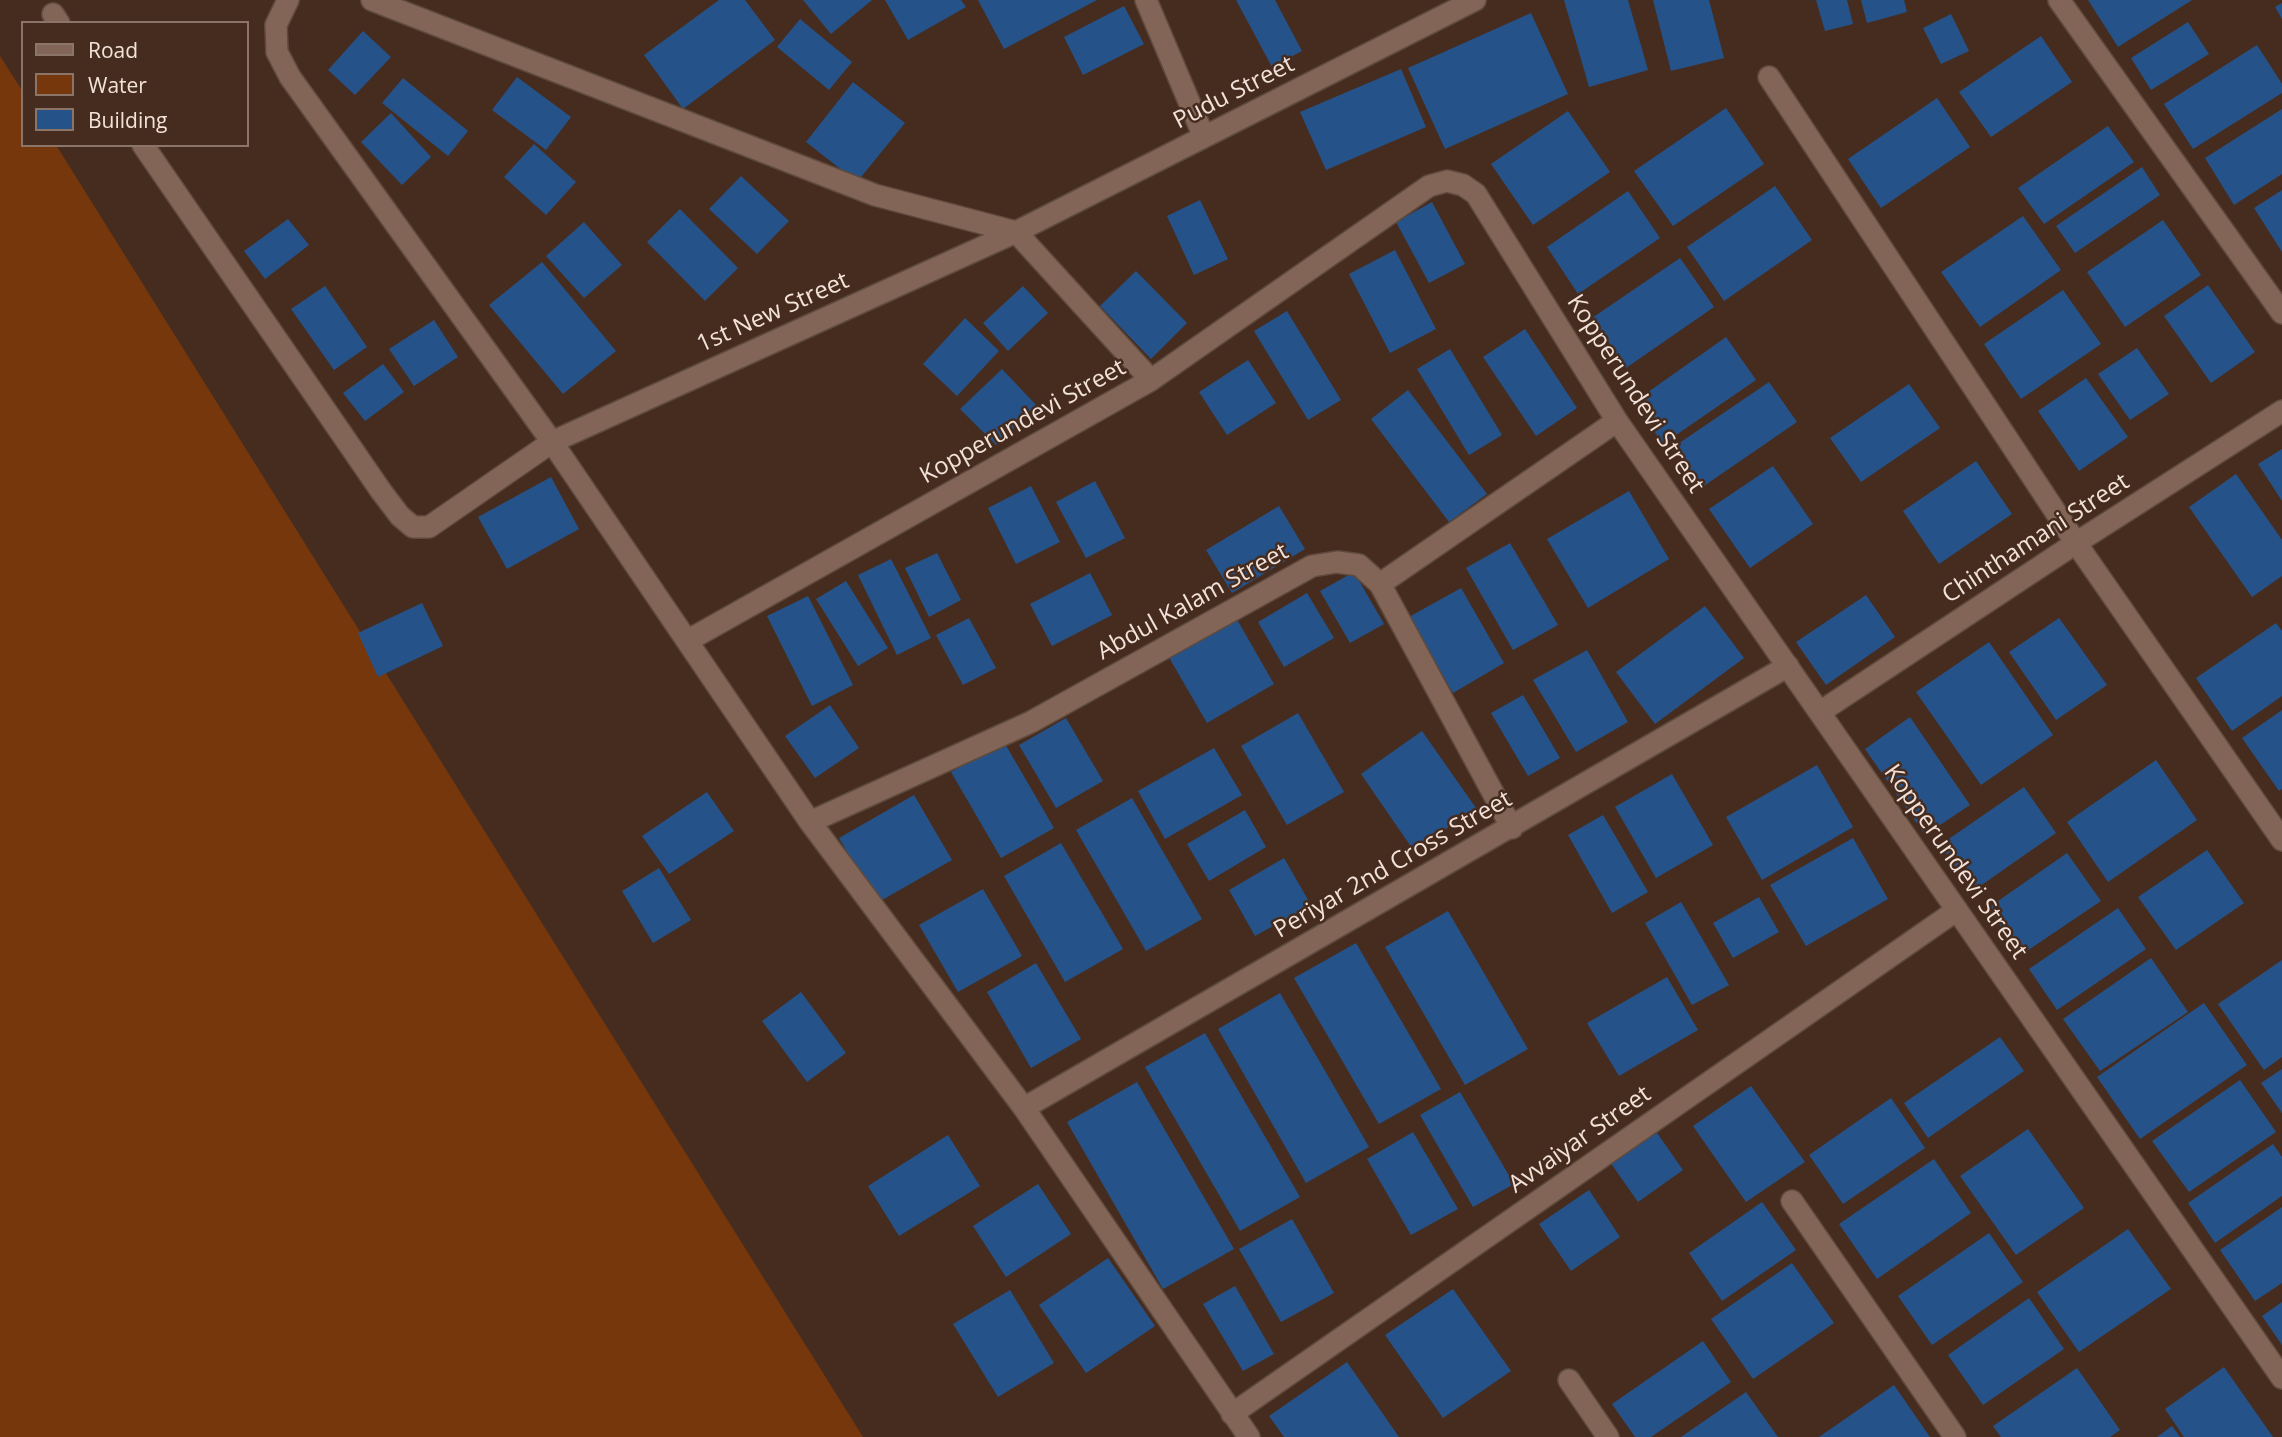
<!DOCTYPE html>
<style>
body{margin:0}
#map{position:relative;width:2282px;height:1437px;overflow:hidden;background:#462c1f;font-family:"Open Sans",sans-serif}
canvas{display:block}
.legend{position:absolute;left:21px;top:21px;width:228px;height:126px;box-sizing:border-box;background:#462c1f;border:2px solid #8b7569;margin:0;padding:9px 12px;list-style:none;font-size:21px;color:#f3e2d9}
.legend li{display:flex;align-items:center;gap:14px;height:35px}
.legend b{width:35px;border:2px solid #8b7569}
</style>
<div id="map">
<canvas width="2282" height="1437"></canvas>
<ul class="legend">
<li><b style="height:9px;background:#826556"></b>Road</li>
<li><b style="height:19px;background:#77370d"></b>Water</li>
<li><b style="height:19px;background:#255389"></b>Building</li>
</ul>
</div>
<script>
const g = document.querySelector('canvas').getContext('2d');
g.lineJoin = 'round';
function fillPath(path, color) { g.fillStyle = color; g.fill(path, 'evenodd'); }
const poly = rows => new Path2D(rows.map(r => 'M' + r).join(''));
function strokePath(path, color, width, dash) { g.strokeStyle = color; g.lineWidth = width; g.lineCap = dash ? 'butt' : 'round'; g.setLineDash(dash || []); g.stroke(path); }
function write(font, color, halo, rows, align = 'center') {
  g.font = font + ' "Open Sans",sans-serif'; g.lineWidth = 5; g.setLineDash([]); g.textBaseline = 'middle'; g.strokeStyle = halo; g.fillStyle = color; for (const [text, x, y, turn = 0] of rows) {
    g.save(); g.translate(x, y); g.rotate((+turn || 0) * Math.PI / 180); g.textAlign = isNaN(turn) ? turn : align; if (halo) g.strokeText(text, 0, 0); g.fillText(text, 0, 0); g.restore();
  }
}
const water = poly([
 [0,56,23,92,23,145,56,145,863,1437,0,1437]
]);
const building = poly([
 [719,0,745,0,775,40,683,109,644,55],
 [803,0,872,0,831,34],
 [885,0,961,0,966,7,908,40],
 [978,0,1097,0,1004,49],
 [1236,0,1275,0,1302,51,1272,67],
 [1564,0,1628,0,1648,70,1589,87],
 [1653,0,1709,0,1724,58,1671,71],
 [1816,0,1847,0,1853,24,1825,31],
 [1861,0,1904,0,1907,12,1867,23],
 [2088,0,2192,0,2118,47],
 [2282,3,2282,19,2275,7],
 [1124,6,1144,44,1083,75,1064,37],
 [1531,13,1568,94,1445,149,1408,68],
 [1951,14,1969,51,1941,64,1923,28],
 [800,19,852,62,829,90,777,47],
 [2188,22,2209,54,2151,90,2131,58],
 [363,31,391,57,355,95,328,70],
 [2041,36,2072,82,1991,137,1959,92],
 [2257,45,2282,84,2282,93,2193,149,2164,104],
 [1401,69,1426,127,1326,170,1300,112],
 [517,77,571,117,546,150,492,110],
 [403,78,468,131,448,156,382,103],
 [853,82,905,123,857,182,806,142],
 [1937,98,1970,147,1881,208,1848,159],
 [1726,108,1764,164,1673,226,1634,171],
 [2282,109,2282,174,2234,205,2205,158],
 [1568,111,1610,172,1533,225,1491,164],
 [391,113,431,157,402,185,361,142],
 [2108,126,2134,162,2044,224,2018,188],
 [534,144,576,182,546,215,504,177],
 [2142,167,2160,195,2075,253,2056,226],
 [741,176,789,221,757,254,709,209],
 [1775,186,1812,240,1724,301,1687,247],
 [2282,190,2282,252,2254,208],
 [1628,191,1660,238,1578,294,1547,247],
 [1200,200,1228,259,1194,275,1167,216],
 [1432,202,1465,264,1429,283,1396,222],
 [680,209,738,268,705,301,647,242],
 [2023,216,2061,270,1980,327,1941,272],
 [288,219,309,245,265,279,244,251],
 [2163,220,2201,275,2125,327,2087,272],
 [584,222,622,265,584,298,546,256],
 [1395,250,1436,329,1390,353,1349,274],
 [1680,258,1714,307,1626,368,1592,318],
 [542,262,616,351,563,394,489,305],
 [1136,271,1187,323,1151,359,1100,306],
 [2208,285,2255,352,2211,383,2164,316],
 [325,286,367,347,334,370,291,309],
 [1023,286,1048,313,1008,351,983,323],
 [2063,290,2101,344,2021,399,1984,344],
 [1287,311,1341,400,1308,420,1254,331],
 [965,318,999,351,957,396,923,364],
 [434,320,458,357,414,386,389,349],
 [1525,329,1577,408,1536,436,1483,357],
 [1726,337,1756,380,1663,444,1634,402],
 [2137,348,2169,394,2130,420,2098,374],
 [1450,349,1502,435,1469,455,1417,369],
 [1248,360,1276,403,1227,435,1199,392],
 [383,364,404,392,365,421,343,393],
 [1002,369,1037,406,996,445,960,409],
 [2086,378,2128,437,2079,471,2038,411],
 [1769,382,1797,422,1701,488,1672,448],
 [1909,384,1940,428,1861,482,1830,438],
 [1408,390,1487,494,1449,522,1371,419],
 [2282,449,2282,501,2258,464],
 [1976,461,2012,514,1939,564,1903,511],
 [1773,466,1813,524,1750,568,1709,509],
 [2236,474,2282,540,2282,576,2252,597,2189,507],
 [551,477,579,529,507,569,478,517],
 [1095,481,1125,538,1086,558,1056,502],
 [1031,486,1060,542,1016,564,988,508],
 [1629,491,1669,559,1588,608,1547,539],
 [1279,506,1305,549,1232,593,1206,550],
 [1510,543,1558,625,1513,650,1466,568],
 [937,553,961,600,929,617,905,568],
 [891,559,931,638,897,655,858,575],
 [1354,572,1384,624,1350,643,1320,591],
 [1090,573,1112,615,1052,646,1030,604],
 [846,581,888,648,858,666,816,599],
 [1461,588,1504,663,1453,693,1409,617],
 [1307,593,1334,638,1284,667,1258,622],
 [1866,595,1895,637,1826,685,1796,642],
 [808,596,853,685,812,706,767,616],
 [422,603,443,646,378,677,358,633],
 [1705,606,1744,658,1655,724,1616,672],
 [1235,616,1274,684,1207,723,1167,654],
 [969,618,996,668,963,685,936,635],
 [2059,618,2107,685,2056,720,2009,652],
 [2276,623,2282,631,2282,696,2232,731,2196,678],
 [1989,642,2053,735,1981,785,1916,692],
 [1587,650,1628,722,1576,752,1533,680],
 [1523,695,1560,758,1528,776,1491,713],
 [830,705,859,748,815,778,785,736],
 [2282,710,2282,789,2279,791,2242,738],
 [1298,713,1344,792,1287,825,1241,746],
 [1910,717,1970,805,1925,835,1865,749],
 [1066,718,1103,781,1056,808,1019,745],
 [1422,731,1476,808,1414,851,1361,774],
 [1004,742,1054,828,1001,858,951,772],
 [1214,748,1242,795,1165,839,1138,791],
 [2156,760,2197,820,2108,882,2067,822],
 [1817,765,1853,827,1762,880,1726,817],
 [1672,774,1713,845,1656,878,1615,807],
 [2024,787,2056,833,1973,891,1940,845],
 [707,792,734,831,669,874,642,836],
 [914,795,952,860,877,903,839,838],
 [1132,798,1202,919,1146,951,1076,830],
 [1245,810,1266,847,1209,881,1187,844],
 [1603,815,1648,892,1612,913,1568,835],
 [1853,838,1888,899,1806,946,1770,885],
 [1061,843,1123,949,1065,982,1004,876],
 [2207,850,2244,903,2176,950,2138,897],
 [2067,853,2101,901,2021,955,1988,908],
 [1284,858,1311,905,1255,936,1229,890],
 [659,868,691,920,653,943,622,891],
 [983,889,1022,956,958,992,919,925],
 [1759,897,1779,932,1733,958,1713,923],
 [1681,902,1729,985,1692,1005,1645,923],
 [2118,908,2146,949,2057,1010,2029,969],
 [1448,911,1528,1049,1465,1085,1385,947],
 [1356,943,1441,1089,1379,1124,1294,978],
 [2151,958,2188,1012,2100,1071,2063,1019],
 [2282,960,2282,1057,2264,1070,2218,1004],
 [1036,963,1081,1039,1031,1068,987,992],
 [1667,977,1698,1030,1619,1076,1587,1023],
 [801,992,846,1053,807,1082,762,1021],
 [1280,993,1369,1147,1306,1183,1218,1029],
 [2204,1003,2247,1065,2140,1139,2097,1077],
 [1205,1033,1300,1197,1240,1231,1145,1067],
 [2000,1037,2024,1071,1928,1138,1904,1103],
 [2282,1069,2282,1113,2261,1083],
 [2240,1080,2276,1132,2189,1192,2152,1141],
 [1137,1082,1234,1249,1163,1289,1067,1122],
 [1751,1086,1805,1162,1746,1202,1693,1126],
 [1460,1092,1514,1184,1473,1207,1420,1115],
 [1891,1098,1925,1148,1843,1204,1809,1155],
 [2028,1129,2084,1208,2016,1255,1960,1176],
 [1655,1130,1683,1170,1638,1202,1610,1162],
 [1413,1132,1458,1209,1411,1235,1367,1159],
 [948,1135,980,1186,899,1236,868,1186],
 [2273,1144,2282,1157,2282,1196,2215,1243,2188,1203],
 [1934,1159,1971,1213,1877,1279,1839,1224],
 [1038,1184,1071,1234,1006,1277,973,1226],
 [1589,1190,1620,1237,1571,1271,1539,1224],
 [1762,1202,1796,1250,1722,1301,1689,1253],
 [2282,1207,2282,1283,2255,1301,2220,1250],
 [1292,1219,1334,1293,1281,1322,1239,1249],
 [2128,1229,2171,1289,2079,1352,2037,1292],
 [1989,1233,2023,1282,1932,1345,1898,1296],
 [1108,1258,1155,1326,1086,1373,1039,1305],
 [1792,1263,1834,1323,1753,1379,1711,1319],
 [1235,1286,1274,1354,1243,1371,1203,1304],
 [1453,1289,1511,1371,1443,1418,1385,1335],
 [1010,1290,1054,1363,998,1397,953,1324],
 [2029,1298,2064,1349,1983,1405,1948,1355],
 [2282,1302,2282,1345,2262,1316],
 [1703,1341,1731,1382,1651,1437,1635,1437,1612,1404],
 [1347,1362,1399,1437,1284,1437,1269,1416],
 [2224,1367,2273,1437,2184,1437,2165,1409],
 [2077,1368,2120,1430,2110,1437,2001,1437,1993,1426],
 [1894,1385,1930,1437,1819,1437],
 [1746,1392,1778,1437,1681,1437],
 [2172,1426,2180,1437,2157,1437]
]);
const minor = poly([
 [288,0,276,25,277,52,290,77,552,442,810,822,1024,1108,1249,1437],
 [372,0,875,195,1016,232,1151,380],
 [1146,0,1204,137],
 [2059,0,2282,313],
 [53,14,59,23],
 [1769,77,2076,543,2282,840],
 [143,145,381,491,400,516,413,527,429,527,552,442,1016,232,1475,0],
 [1380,584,1512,828],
 [687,641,1151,380,1429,186,1447,181,1463,185,1476,194,1617,421,2282,1378],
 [1820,712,2076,543,2282,411],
 [810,822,1031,722,1312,566,1337,562,1359,565,1380,584,1617,421],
 [1024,1108,1788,666],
 [1792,1201,1955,1437],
 [1569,1380,1608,1437],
 [1232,1414,1957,910]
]);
const streetNames = [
 ["Pudu Street",1234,93,-27],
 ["1st New Street",773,313,-24],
 ["Kopperundevi Street",1635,394,57],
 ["Kopperundevi Street",1023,422,-29],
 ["Chinthamani Street",2036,539,-33],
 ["Abdul Kalam Street",1193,602,-29],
 ["Kopperundevi Street",1955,862,55],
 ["Periyar 2nd Cross Street",1393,865,-30],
 ["Avvaiyar Street",1580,1140,-35]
];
fillPath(water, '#77370d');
fillPath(building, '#255389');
strokePath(minor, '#5f4a3e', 24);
strokePath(minor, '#826556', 21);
write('24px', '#f3e2d9', '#462c1f', streetNames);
</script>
